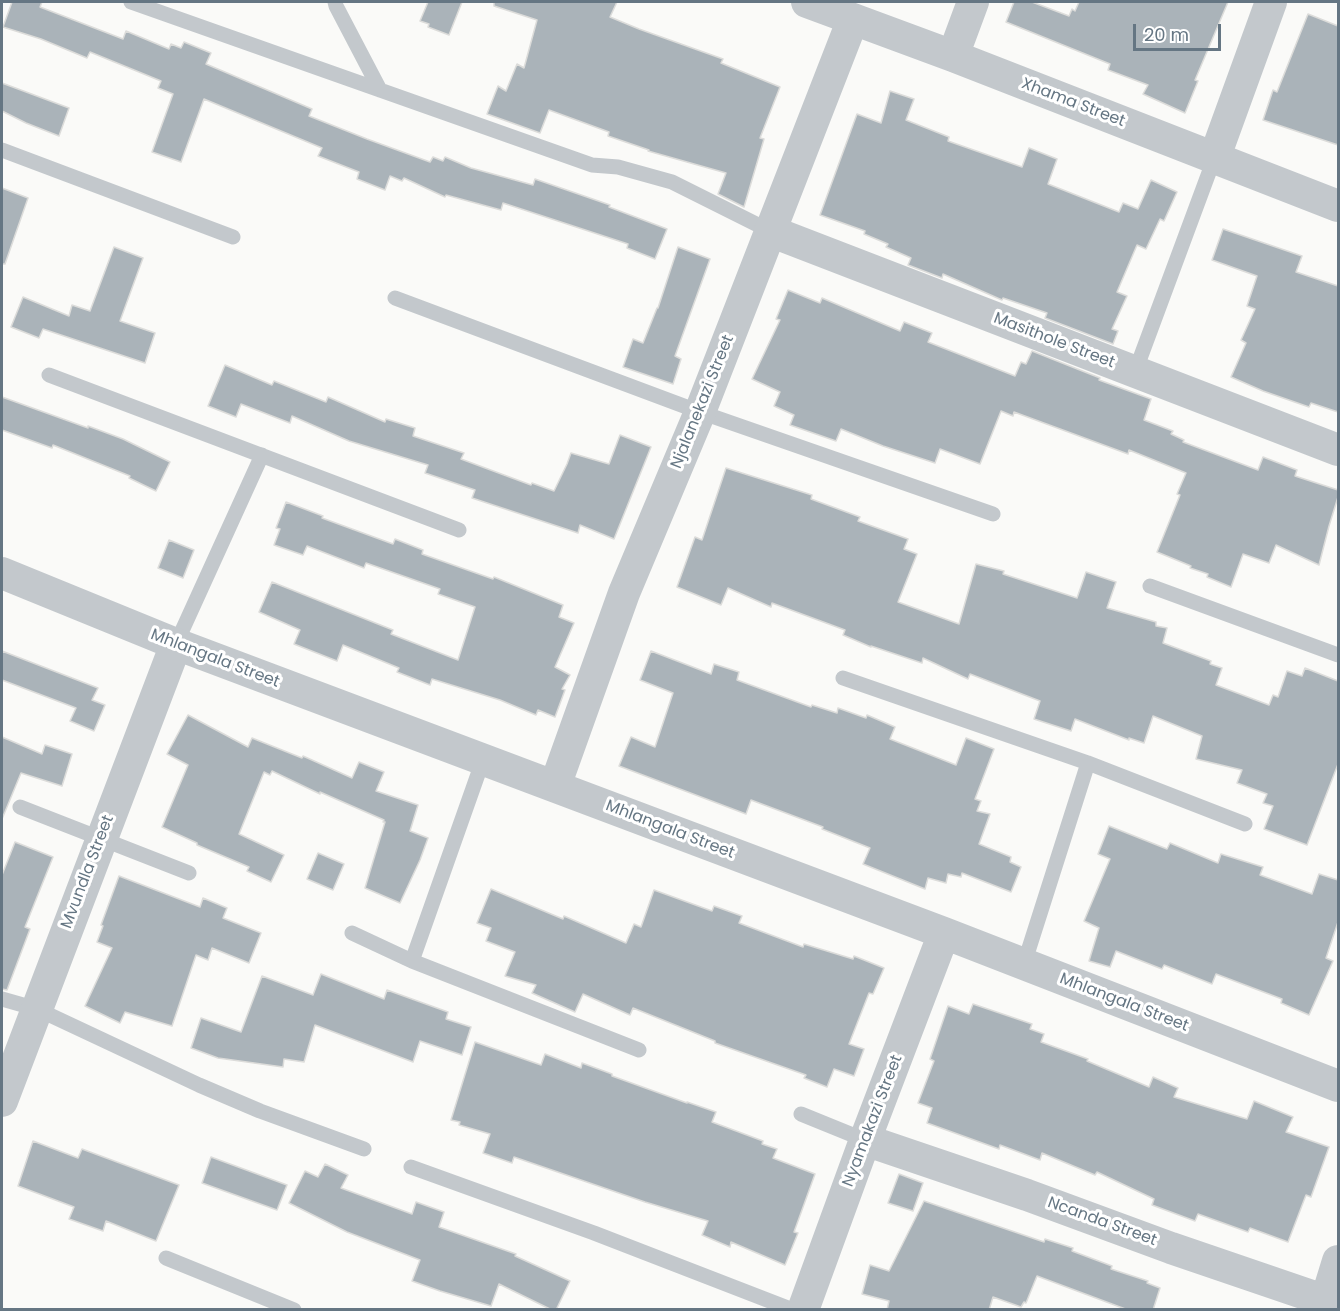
<!DOCTYPE html>
<style>
body{margin:0}
#map{position:relative;width:1340px;height:1311px;overflow:hidden;background:#fafaf8;font-family:Poppins,sans-serif}
canvas{display:block}
.frame{position:absolute;inset:0;border:3px solid #657683;pointer-events:none}
.scale{position:absolute;left:1133px;top:24px;width:88px;height:27px;box-sizing:border-box;border:3px solid #657683;border-top:0;padding-left:8px;font-size:18px;line-height:21px;white-space:nowrap;color:#657683;-webkit-text-stroke:4px #fff;paint-order:stroke}
</style>
<div id="map">
<canvas width="1340" height="1311"></canvas>
<div class="frame"></div>
<div class="scale">20 m</div>
</div>
<script>
const g = document.querySelector('canvas').getContext('2d');
g.lineJoin = 'round';
function fillPath(path, color) { g.fillStyle = color; g.fill(path, 'evenodd'); }
const poly = rows => new Path2D(rows.map(r => 'M' + r).join(''));
function strokePath(path, color, width, dash) { g.strokeStyle = color; g.lineWidth = width; g.lineCap = dash ? 'butt' : 'round'; g.setLineDash(dash || []); g.stroke(path); }
function write(font, color, halo, rows, align = 'center') {
  g.font = font + ' Poppins,sans-serif'; g.lineWidth = 6; g.setLineDash([]); g.textBaseline = 'middle'; g.strokeStyle = halo; g.fillStyle = color; for (const [text, x, y, turn = 0] of rows) {
    g.save(); g.translate(x, y); g.rotate((+turn || 0) * Math.PI / 180); g.textAlign = isNaN(turn) ? turn : align; if (halo) g.strokeText(text, 0, 0); g.fillText(text, 0, 0); g.restore();
  }
}
const building = poly([
 [12,2,42,2,40,7,123,39,126,31,169,49,171,44,181,48,184,42,211,53,206,64,312,109,309,116,367,139,430,162,433,157,443,161,445,157,471,168,533,185,535,179,610,205,609,207,667,229,655,259,627,248,628,244,503,203,501,210,446,195,445,197,404,178,402,181,390,176,385,190,357,179,359,172,318,156,322,148,204,99,181,162,152,152,173,94,158,88,161,81,90,52,87,58,41,39,3,27,12,2],
 [428,2,462,2,449,35,428,27,429,24,420,21,428,2],
 [494,2,617,2,610,17,639,29,723,59,721,63,780,87,760,138,764,139,744,207,718,194,726,173,648,151,649,150,608,136,609,132,549,110,540,133,487,114,498,86,506,91,517,64,524,68,537,20,494,6,494,2],
 [1014,2,1032,2,1069,16,1072,9,1075,11,1079,2,1228,2,1195,80,1198,81,1185,113,1143,94,1148,85,1108,70,1110,64,1006,22,1014,2],
 [1308,14,1338,26,1338,145,1263,120,1273,90,1277,92,1308,14],
 [2,83,69,108,59,136,26,123,2,111,2,83],
 [890,91,914,99,906,120,949,137,948,141,1022,167,1029,148,1057,159,1048,184,1119,212,1123,203,1138,209,1151,180,1177,192,1164,221,1160,219,1146,249,1137,245,1117,292,1127,296,1112,329,1118,331,1113,344,1045,318,1047,313,1003,298,1002,300,943,274,942,278,908,265,911,258,886,247,888,244,864,234,865,231,820,215,857,114,881,123,890,91],
 [2,188,28,198,5,264,2,264,2,188],
 [1223,229,1302,256,1296,272,1338,286,1338,412,1311,403,1309,407,1263,391,1231,377,1246,343,1241,340,1255,309,1247,306,1257,276,1212,260,1223,229],
 [114,247,143,258,120,321,155,333,145,363,43,329,39,338,11,327,23,297,69,316,72,305,90,311,114,247],
 [678,247,710,259,675,356,681,359,673,384,623,367,633,339,643,343,657,308,658,308,678,247],
 [788,290,820,303,822,298,900,331,904,322,932,333,928,342,1015,376,1021,362,1026,364,1032,351,1100,378,1099,380,1151,399,1144,420,1173,431,1171,434,1184,440,1183,442,1258,470,1263,457,1297,470,1295,476,1338,490,1338,497,1329,526,1319,565,1276,545,1269,563,1243,554,1231,587,1207,577,1208,574,1190,568,1191,566,1157,552,1180,495,1177,494,1186,473,1129,450,1128,454,1014,412,1013,416,1001,411,980,464,940,449,935,463,883,446,841,429,836,441,790,425,794,415,774,406,780,392,752,379,780,320,776,319,788,290],
 [225,365,272,385,274,381,326,402,328,397,385,422,386,419,415,428,413,436,464,453,461,459,531,485,532,483,554,491,567,464,571,453,609,464,620,435,651,447,614,539,580,525,578,533,472,498,475,490,425,473,428,465,349,441,292,416,290,423,241,404,236,417,208,406,225,365],
 [2,397,88,428,88,426,123,439,170,462,156,491,129,478,130,476,53,445,52,448,2,430,2,397],
 [726,468,812,495,811,499,860,517,858,521,908,539,904,549,917,554,898,602,959,624,976,564,1004,571,1003,574,1077,598,1086,572,1116,582,1107,608,1156,622,1156,626,1167,628,1163,643,1211,661,1210,664,1222,668,1216,685,1269,705,1273,695,1278,697,1287,671,1302,676,1305,668,1338,681,1338,764,1307,845,1264,829,1273,806,1263,803,1267,794,1237,783,1242,770,1196,759,1202,736,1153,716,1144,743,1129,738,1129,740,1075,719,1071,731,1034,719,1040,701,970,674,968,679,923,658,922,663,871,646,871,647,843,635,845,630,772,603,771,607,728,588,721,605,677,587,695,537,702,540,726,468],
 [286,502,323,516,322,518,393,544,395,539,423,550,422,554,493,579,494,577,563,605,559,617,574,623,555,667,570,675,562,689,565,690,555,717,538,710,536,715,500,700,432,679,430,685,397,672,399,668,343,645,337,661,294,644,300,630,259,612,272,582,393,630,391,634,458,660,475,607,438,594,440,589,366,563,364,568,307,546,303,555,274,545,280,529,276,528,286,502],
 [169,540,194,550,183,578,158,568,169,540],
 [2,651,98,688,92,700,105,705,94,731,70,721,76,708,2,680,2,651],
 [651,651,711,674,714,664,739,672,737,680,811,707,812,705,837,713,838,708,866,718,867,715,895,727,890,739,956,765,966,738,994,749,975,799,981,801,977,811,990,814,979,844,1011,857,1010,862,1021,867,1011,892,962,873,961,877,948,874,946,883,928,878,925,889,863,864,870,848,822,829,823,827,751,800,746,814,619,766,631,737,655,747,673,693,640,680,651,651],
 [188,715,248,747,252,738,302,758,303,756,352,778,359,762,384,772,376,791,418,805,410,831,428,838,420,860,400,903,365,888,385,822,383,822,384,820,320,792,320,794,272,771,270,775,264,772,239,834,284,855,271,882,247,871,249,867,197,845,197,843,162,827,188,765,167,754,188,715],
 [2,737,42,754,45,745,72,754,62,786,21,773,2,819,2,737],
 [1109,826,1167,849,1170,843,1218,863,1221,854,1263,867,1260,875,1312,894,1319,874,1338,880,1338,922,1326,958,1333,961,1309,1015,1281,1003,1282,999,1216,974,1212,984,1164,965,1162,969,1116,951,1110,967,1089,961,1099,928,1084,921,1110,859,1098,854,1109,826],
 [15,842,53,857,25,927,30,929,7,990,2,989,2,875,15,842],
 [318,853,344,864,333,890,307,879,318,853],
 [119,876,200,907,203,898,227,908,223,918,261,933,249,963,212,948,208,960,196,955,172,1026,125,1012,120,1023,85,1006,112,948,97,942,103,926,101,925,119,876],
 [491,889,563,919,564,916,626,943,634,924,641,927,654,890,712,911,714,906,742,916,739,923,803,947,804,944,853,959,854,956,884,968,873,994,869,993,849,1044,864,1049,854,1076,834,1069,827,1087,804,1078,806,1075,715,1043,715,1041,633,1008,630,1015,583,994,575,1012,532,993,536,985,505,976,515,952,486,941,491,928,477,923,491,889],
 [321,974,384,999,387,990,448,1012,446,1019,471,1027,462,1055,420,1041,413,1062,315,1025,304,1062,284,1059,283,1067,218,1058,191,1048,201,1018,241,1032,262,976,313,995,321,974],
 [973,1004,1032,1024,1030,1029,1044,1034,1041,1042,1088,1059,1087,1061,1149,1087,1153,1077,1178,1088,1174,1097,1247,1119,1254,1101,1293,1117,1286,1132,1329,1147,1311,1197,1306,1195,1288,1242,1250,1228,1248,1232,1198,1214,1195,1221,1152,1205,1154,1199,1097,1172,1095,1175,1042,1153,1040,1160,1000,1145,999,1149,927,1123,932,1108,918,1103,934,1061,930,1059,948,1006,969,1014,973,1004],
 [475,1042,541,1065,545,1054,581,1068,582,1063,612,1074,612,1076,687,1103,687,1102,716,1112,712,1122,763,1141,762,1144,777,1149,773,1158,815,1174,794,1232,798,1233,785,1265,731,1242,730,1247,702,1235,708,1221,645,1202,514,1157,512,1163,483,1153,490,1134,459,1125,460,1122,451,1120,475,1042],
 [33,1141,78,1158,82,1149,179,1185,156,1241,106,1221,103,1231,69,1219,74,1207,18,1186,33,1141],
 [211,1157,287,1185,277,1210,202,1183,211,1157],
 [325,1164,348,1175,341,1188,412,1214,416,1202,444,1212,439,1227,516,1254,515,1256,570,1281,556,1310,552,1310,499,1284,491,1306,440,1291,412,1281,420,1260,347,1232,289,1203,305,1171,318,1177,325,1164],
 [899,1174,923,1183,913,1211,888,1203,899,1174],
 [924,1201,1044,1242,1045,1239,1073,1248,1072,1251,1112,1266,1111,1269,1148,1281,1147,1283,1160,1288,1153,1310,1128,1310,1037,1276,1026,1303,1024,1302,1021,1307,993,1297,989,1310,887,1310,889,1301,862,1294,870,1265,889,1271,924,1201]
]);
const service = poly([
 [131,2,592,165,618,167,672,182,770,231],
 [335,2,336,6,380,90],
 [2,150,233,237],
 [395,298,700,412,993,514],
 [1135,372,1214,159],
 [49,375,459,530],
 [1150,586,1338,655],
 [176,644,262,455],
 [843,678,1088,763,1245,824],
 [20,807,189,873],
 [352,933,412,961,639,1050],
 [412,961,483,760],
 [1024,964,1088,763],
 [2,999,37,1009,199,1085,260,1111,364,1149],
 [801,1114,865,1140],
 [411,1167,594,1233,793,1310],
 [166,1258,294,1310]
]);
const minor = poly([
 [807,2,953,56,1338,206],
 [953,56,973,2],
 [1214,159,1271,2],
 [770,231,1338,450],
 [2,573,176,644,944,933,1338,1086],
 [555,786,624,593,700,412,853,19],
 [2,1101,176,644],
 [865,1140,1027,1195,1171,1248,1338,1305],
 [1326,1300,1338,1261],
 [803,1310,865,1140,944,933]
]);
const streetNames = [
 ["Xhama Street",1073,103,21],
 ["Masithole Street",1054,341,21],
 ["Njalanekazi Street",703,402,-68],
 ["Mhlangala Street",215,659,21],
 ["Mhlangala Street",670,830,21],
 ["Mvundla Street",88,872,-69],
 ["Mhlangala Street",1124,1003,21],
 ["Nyamakazi Street",873,1121,-69],
 ["Ncanda Street",1102,1222,20]
];
fillPath(building, '#aab3b9');
strokePath(building, '#dcdcda', 1.5);
strokePath(service, '#c3c8cc', 15);
strokePath(minor, '#c3c8cc', 32);
write('16px', '#657683', '#fff', streetNames);
</script>
